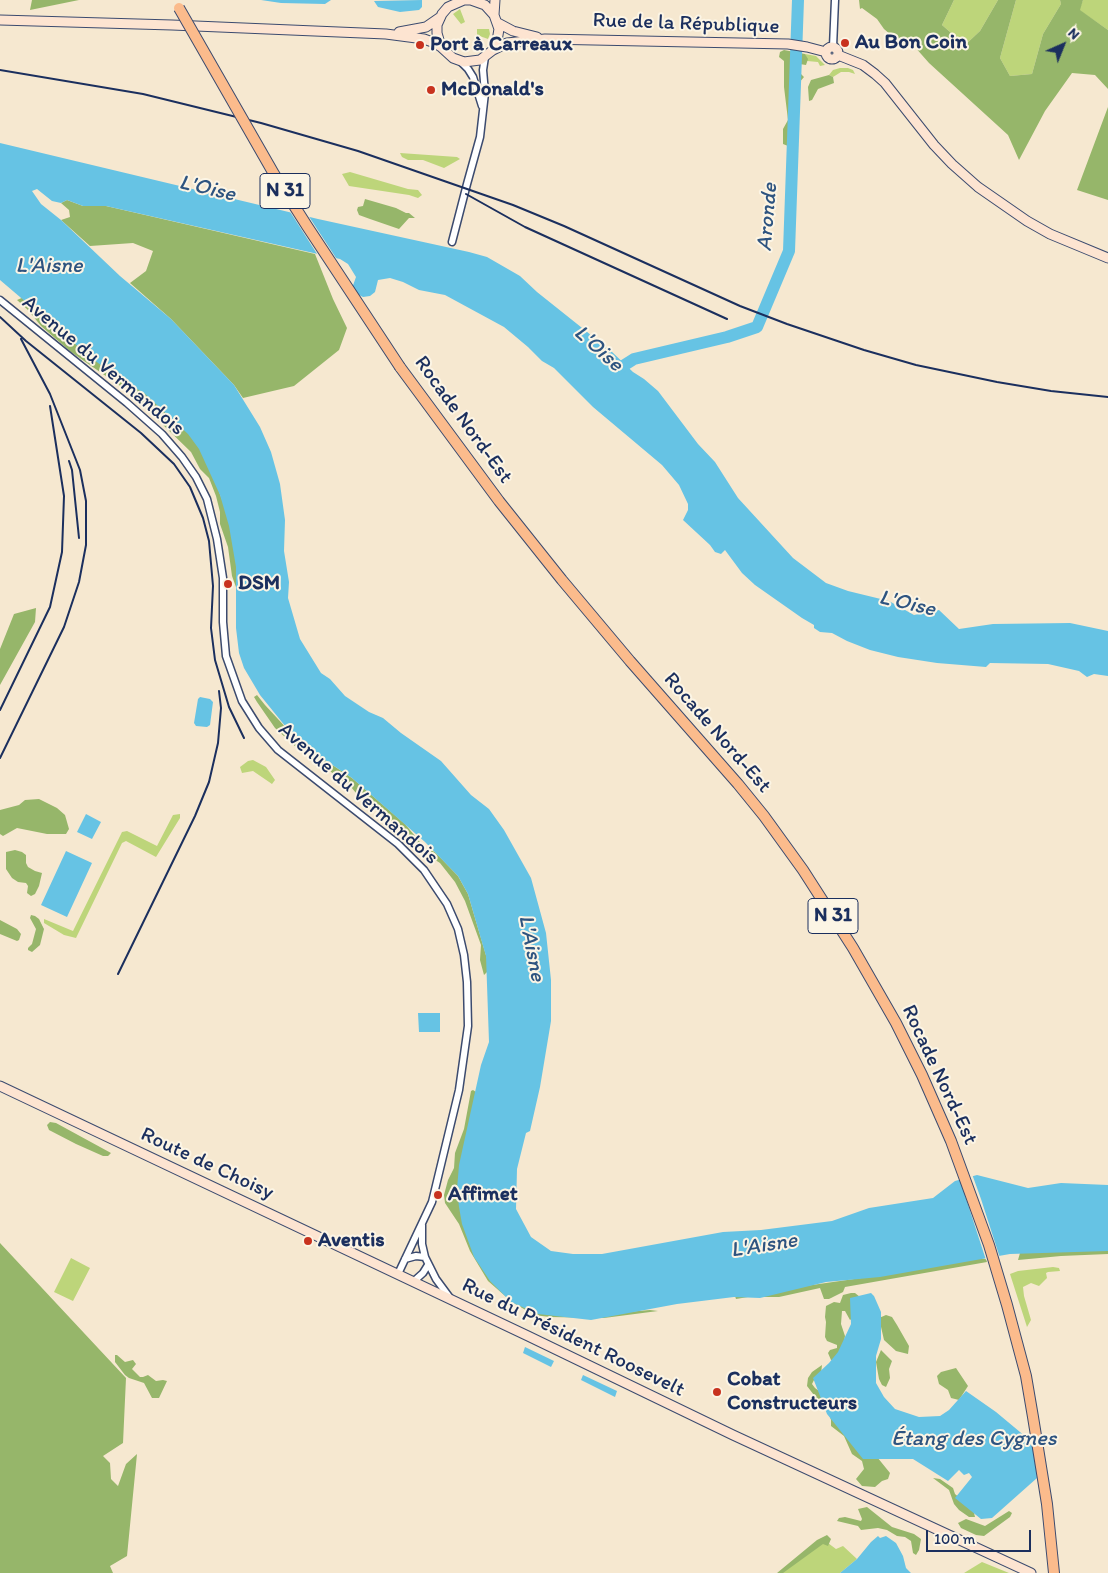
<!DOCTYPE html>
<meta charset="utf-8">
<style>
body{margin:0}
#map{position:relative;width:1108px;height:1573px;overflow:hidden;background:#f6e8d0;font-family:Itim,sans-serif}
canvas{display:block}
.north{position:absolute;left:1038px;top:20px;width:50px;height:50px;-webkit-text-stroke:4px #fcf5e5;paint-order:stroke;rotate:44deg;font-size:14px;font-weight:700;line-height:20px;text-align:center;color:#1b2f5e}
.north::after{content:'';display:block;margin:auto;width:18px;height:22px;background:#1b2f5e;clip-path:polygon(50% 0,100% 100%,50% 72%,0 100%)}
.scale{position:absolute;left:926px;top:1530px;width:105px;height:22px;box-sizing:border-box;border:2px solid #1b2f5e;border-top:0;padding-left:6px;font-size:15px;line-height:18px;white-space:nowrap;color:#1b2f5e;-webkit-text-stroke:4px #fcf5e5;paint-order:stroke}
</style>
<div id="map">
<canvas width="1108" height="1573"></canvas>
<div class="north">N</div>
<div class="scale">100 m</div>
</div>
<script>
const g = document.querySelector('canvas').getContext('2d');
g.lineJoin = 'round';
function fillPath(path, color) { g.fillStyle = color; g.fill(path, 'evenodd'); }
const poly = rows => new Path2D(rows.map(r => 'M' + r).join(''));
function strokePath(path, color, width, dash) { g.strokeStyle = color; g.lineWidth = width; g.lineCap = dash ? 'butt' : 'round'; g.setLineDash(dash || []); g.stroke(path); }
function write(font, color, halo, rows, align = 'center') {
  g.font = font + ' Itim,sans-serif'; g.lineWidth = 4; g.setLineDash([]); g.textBaseline = 'middle'; g.strokeStyle = halo; g.fillStyle = color; for (const [text, x, y, turn = 0] of rows) {
    g.save(); g.translate(x, y); g.rotate((+turn || 0) * Math.PI / 180); g.textAlign = isNaN(turn) ? turn : align; if (halo) g.strokeText(text, 0, 0); g.fillText(text, 0, 0); g.restore();
  }
}
const green = poly([
 [954,0,998,0,980,31,965,45,942,25],
 [1016,0,1060,0,1061,4,1043,34,1032,74,1010,76,1000,58],
 [1083,0,1108,0,1108,30,1079,10],
 [460,9,465,22,461,24,453,14],
 [477,29,489,29,490,34,488,39,477,35],
 [805,54,816,56,825,65,820,66,818,62,807,61],
 [840,68,848,68,853,70,855,74,849,72,841,72,833,77,829,75,833,70],
 [400,153,457,157,460,159,444,168,423,160,408,160,402,157],
 [350,172,408,189,418,190,422,195,418,198,409,195,349,186,342,174],
 [253,760,266,767,275,780,272,784,253,771,242,773,240,767,248,761],
 [180,814,180,818,156,857,126,841,122,843,76,938,64,935,44,923,44,919,73,931,122,832,127,831,157,846,173,815],
 [71,1258,90,1268,73,1301,54,1292],
 [1053,1267,1059,1268,1060,1271,1048,1272,1046,1273,1047,1278,1039,1286,1031,1283,1023,1287,1024,1296,1031,1320,1027,1327,1010,1274,1018,1271],
 [824,1540,836,1549,843,1546,857,1559,840,1573,780,1573],
 [982,1562,1009,1573,964,1573]
]);
const forest = poly([
 [32,0,79,0,30,10],
 [859,0,954,0,942,25,965,45,980,31,998,0,1016,0,1000,58,1010,76,1032,74,1043,34,1061,4,1060,0,1083,0,1080,10,1108,30,1108,89,1095,75,1072,73,1045,111,1019,160,1008,135,929,63,914,46,891,35,884,29,877,19,862,8,860,9],
 [784,50,805,54,808,59,806,65,793,63,791,66,795,73,801,74,804,77,798,84,791,84,791,94,799,120,798,143,793,148,783,144,783,129,788,120,784,87,784,61,779,57,780,52],
 [829,75,833,77,834,83,818,89,812,100,809,101,808,87,811,80],
 [1108,107,1108,200,1077,190],
 [365,199,396,208,406,213,409,213,415,218,409,218,399,229,370,219,359,215,357,210,358,207,363,206],
 [67,200,83,206,106,206,315,254,333,299,347,328,339,350,294,386,243,398,234,385,171,319,130,283,146,271,153,251,133,243,90,246,61,220,70,217,69,210,61,203],
 [24,297,153,397,191,432,212,472,233,530,239,581,236,587,232,576,228,547,220,524,220,512,216,496,209,478,200,469,191,452,129,392,71,352,41,326,28,310,17,300],
 [36,608,35,622,0,685,0,649,14,614],
 [257,695,265,705,290,732,316,754,352,778,405,824,425,848,435,852,458,876,468,894,490,969,484,975,480,960,481,945,465,901,455,882,440,863,426,854,385,815,356,793,351,787,346,785,322,764,296,747,275,728,257,702,254,697],
 [39,799,57,808,65,815,69,829,66,834,47,834,17,828,3,836,0,834,0,810,19,805,25,800],
 [15,850,22,852,26,855,26,863,28,867,35,871,42,873,39,886,35,894,31,896,27,893,28,886,26,883,18,882,12,878,6,869,6,852],
 [31,915,35,916,39,919,44,929,40,945,32,952,28,950,28,948,32,944,36,929,30,918],
 [0,920,17,929,21,934,19,940,17,941,0,934],
 [473,1090,479,1094,461,1180,614,1313,650,1310,658,1311,604,1318,550,1317,534,1315,512,1302,488,1281,470,1251,459,1224,445,1203,444,1195,448,1180,454,1168,455,1153,464,1129,471,1091],
 [50,1122,56,1123,111,1153,108,1156,103,1156,76,1144,49,1130,47,1125],
 [0,1243,126,1378,123,1443,103,1456,110,1463,111,1479,118,1486,126,1464,137,1454,127,1556,110,1566,113,1573,0,1573],
 [1108,1247,1108,1254,1061,1256,1018,1260,1020,1253],
 [969,1257,986,1259,987,1262,845,1287,843,1292,829,1299,824,1299,820,1288,779,1297,748,1297,736,1299,735,1296,903,1272],
 [851,1293,855,1293,860,1297,854,1317,850,1320,845,1311,842,1311,841,1324,845,1336,843,1349,836,1361,831,1360,828,1353,830,1350,837,1348,837,1345,827,1341,825,1337,826,1322,825,1317,826,1306,834,1302,840,1303,843,1295],
 [886,1315,892,1317,897,1325,909,1346,908,1354,896,1351,884,1340,879,1318],
 [881,1350,892,1361,889,1369,890,1378,886,1387,882,1385,879,1379,876,1362],
 [115,1355,117,1355,125,1362,133,1360,136,1364,132,1369,140,1377,143,1377,148,1375,156,1381,163,1380,167,1381,159,1398,152,1398,144,1383,129,1378,125,1375,115,1362],
 [822,1365,821,1374,814,1380,812,1384,815,1388,823,1394,821,1400,817,1399,807,1386,808,1378,812,1372],
 [956,1368,968,1386,959,1400,951,1398,948,1390,939,1384,937,1376,941,1372],
 [828,1411,873,1452,890,1473,888,1479,882,1481,875,1487,862,1486,856,1479,864,1469,862,1461,852,1454,844,1436,831,1426,831,1420],
 [933,1478,940,1479,953,1488,955,1494,973,1509,975,1517,969,1517,959,1510,954,1504,949,1490],
 [867,1507,892,1527,914,1534,921,1539,919,1550,916,1555,913,1553,911,1541,905,1537,897,1536,887,1530,878,1528,861,1530,858,1526,837,1521,839,1518,845,1517,861,1521,862,1519,858,1509],
 [1009,1511,1012,1513,1010,1517,984,1536,976,1535,961,1528,958,1523,966,1519,985,1526],
 [827,1535,831,1539,828,1546,823,1544,783,1573,777,1573,817,1540]
]);
const water = poly([
 [261,0,331,0,325,4,281,3],
 [422,0,422,7,419,10,400,12,378,7,374,1],
 [0,143,318,219,469,252,487,257,520,276,537,292,611,351,633,372,644,379,658,391,698,444,715,462,738,498,793,558,826,583,848,591,889,601,914,615,939,610,959,629,993,624,1070,623,1108,631,1108,676,1094,674,1087,677,1079,671,1048,664,990,663,986,667,937,663,898,657,870,650,847,641,832,633,820,632,814,628,814,625,802,618,755,585,742,573,725,550,721,554,715,552,710,545,683,520,688,510,688,504,679,485,662,465,593,407,554,368,542,361,528,347,504,327,445,295,419,290,403,282,390,278,378,280,375,292,370,296,363,297,351,291,356,277,348,264,340,259,106,206,83,206,67,200,61,203,52,201,37,189,32,191,41,204,61,220,120,276,171,319,234,385,260,427,271,452,280,484,285,520,284,551,289,582,288,598,300,639,321,673,330,679,345,696,369,712,383,718,401,733,441,761,471,795,489,809,504,830,531,878,546,933,551,980,551,1021,540,1087,530,1131,526,1133,517,1169,516,1209,531,1237,551,1251,573,1254,602,1254,723,1232,761,1230,832,1221,869,1208,933,1198,955,1181,977,1175,1028,1188,1061,1183,1108,1185,1108,1251,1010,1254,880,1277,826,1282,760,1298,734,1297,677,1304,591,1320,538,1314,511,1302,490,1281,474,1257,462,1224,459,1207,457,1189,459,1165,481,1065,489,1042,486,956,468,894,458,876,425,842,352,778,316,754,290,732,260,695,244,668,239,653,236,628,236,567,229,526,220,495,199,449,188,434,144,393,120,379,94,360,0,280],
 [200,697,210,699,213,702,210,725,207,727,196,726,194,723,198,699],
 [86,814,101,822,92,839,77,832],
 [66,851,92,863,67,917,41,905],
 [418,1013,440,1013,440,1032,419,1032],
 [871,1293,874,1296,881,1312,881,1339,876,1356,876,1383,884,1397,895,1409,919,1417,940,1416,949,1410,966,1391,996,1412,1026,1437,1034,1450,1037,1478,992,1518,981,1519,955,1498,972,1477,969,1473,964,1475,959,1470,948,1481,913,1459,863,1459,827,1414,813,1378,829,1363,838,1352,851,1324,850,1298],
 [525,1347,554,1361,551,1367,523,1353],
 [583,1375,617,1391,615,1397,581,1380],
 [878,1536,880,1538,886,1536,896,1543,903,1556,906,1568,911,1573,840,1573,857,1559,871,1542]
]);
const pier = poly([
 [289,210,308,215,338,261,319,257],
 [972,1174,981,1199,1000,1258,986,1260,959,1177]
]);
const river = poly([
 [612,373,634,359,727,337,757,327,789,251,798,0]
]);
const street = poly([
 [833,47,835,0],
 [461,62,468,69,473,77,482,106],
 [452,242,467,184,480,137,485,93,483,70,485,57],
 [0,300,127,403,162,434,182,457,196,477,207,499,217,539,223,578,223,622,226,656,242,701,259,728,278,750,398,844,424,870,447,904,458,929,464,955,467,982,468,1026,459,1090,432,1202,398,1274],
 [422,1225,422,1244,425,1257,436,1279,450,1298],
 [405,1259,416,1256,425,1257],
 [413,1282,423,1273,428,1265]
]);
const secondary = poly([
 [494,15,495,0],
 [0,20,172,25,386,34,424,39,435,43,441,47],
 [498,23,513,31,537,37],
 [399,32,426,27,439,18],
 '826 53a6 6 0 1 1 12 0a6 6 0 1 1-12 0Z',
 [493,50,497,41,499,29,494,15,485,5,471,0,464,0,448,7,442,14,437,25,437,33,441,47,453,58,464,62,480,60,493,50,507,43,545,39,788,44,807,47,826,52],
 [838,55,863,65,875,74,885,83,934,145,952,164,978,187,1027,221,1050,234,1108,258],
 [0,1086,528,1336,733,1435,1031,1573]
]);
const primary = poly([
 [400,367,499,501,562,580,630,661,738,784,764,816,803,870,853,948,896,1023,922,1075,951,1141,989,1245,1007,1305,1026,1376,1033,1417,1047,1504,1054,1573]
]);
const rail = poly([
 [0,70,143,94,261,123,358,151,513,205,564,226,740,306,787,324,864,350,916,365,997,382,1051,391,1108,397],
 [466,194,525,227,727,319],
 [0,317,26,341,141,433,174,464,190,487,203,518,209,541,213,586,211,628,215,660,229,707,244,738],
 [69,461,72,470,79,538],
 [0,710,50,607,62,552,64,496,50,406],
 [0,758,64,627,79,582,86,545,86,501,80,470,50,394,21,339],
 [118,974,195,816,209,782,218,743,221,708,219,691]
]);
const primaryBridge = poly([
 [179,8,274,174,307,226,400,367]
]);
const markers = [
 [845,43,5,"#c8321e"],
 [420,45,5,"#c8321e"],
 [431,90,5,"#c8321e"],
 [228,584,5,"#c8321e"],
 [438,1195,5,"#c8321e"],
 [308,1241,5,"#c8321e"],
 [717,1392,5,"#c8321e"]
];
const shields = [
 [285,191,50],
 [833,916,50]
];
const shieldNames = [
 ["N 31",285,191],
 ["N 31",833,916]
];
const streetNames = [
 ["Rue de la République",686,24,2],
 ["Avenue du Vermandois",103,366,40],
 ["Rocade Nord-Est",463,420,54],
 ["Rocade Nord-Est",717,733,49],
 ["Avenue du Vermandois",358,794,41],
 ["Rocade Nord-Est",939,1075,65],
 ["Route de Choisy",207,1164,25],
 ["Rue du Président Roosevelt",573,1338,26]
];
const poiNames = [
 ["Au Bon Coin",855,43],
 ["Port à Carreaux",430,45],
 ["McDonald's",441,90],
 ["DSM",238,584],
 ["Affimet",448,1195],
 ["Aventis",318,1241],
 ["Cobat",727,1380],
 ["Constructeurs",727,1404]
];
const waterNames = [
 ["L'Oise",207,189,13],
 ["Aronde",768,217,-85],
 ["L'Aisne",49,266],
 ["L'Oise",598,349,42],
 ["L'Oise",907,604,13],
 ["L'Aisne",531,948,79],
 ["L'Aisne",764,1246,-9],
 ["Étang des Cygnes",974,1439]
];
fillPath(green, '#bdd57a');
fillPath(forest, '#96b66a');
fillPath(water, '#66c3e4');
fillPath(pier, '#f6e8d0');
strokePath(river, '#66c3e4', 12);
strokePath(street, '#3c4b6f', 9);
strokePath(secondary, '#3c4b6f', 11);
strokePath(primary, '#3c4b6f', 12);
strokePath(street, '#fff', 6);
strokePath(secondary, '#fde4d1', 9);
strokePath(primary, '#fbbb8c', 10);
strokePath(rail, '#1b2f5e', 2);
strokePath(primaryBridge, '#3c4b6f', 12, []);
strokePath(primaryBridge, '#fbbb8c', 10);
for (const [x, y, r, color] of markers) { const dot = new Path2D(); dot.arc(x, y, r, 0, 2 * Math.PI); g.fillStyle = color; g.fill(dot); strokePath(dot, '#fcf5e5', 2); }
for (const [x, y, w] of shields) { const box = new Path2D(); box.roundRect(x - w / 2, y - 17.5, w, 35, 4); g.fillStyle = '#fcf5e5'; g.fill(box); strokePath(box, '#1b2f5e', 1); }
write('bold 20px', '#1b2f5e', null, shieldNames);
write('21px', '#1b2f5e', '#fcf5e5', streetNames);
write('bold 21px', '#1b2f5e', '#fcf5e5', poiNames, 'left');
write('italic 22px', '#2e5480', '#fcf5e5', waterNames);
</script>
